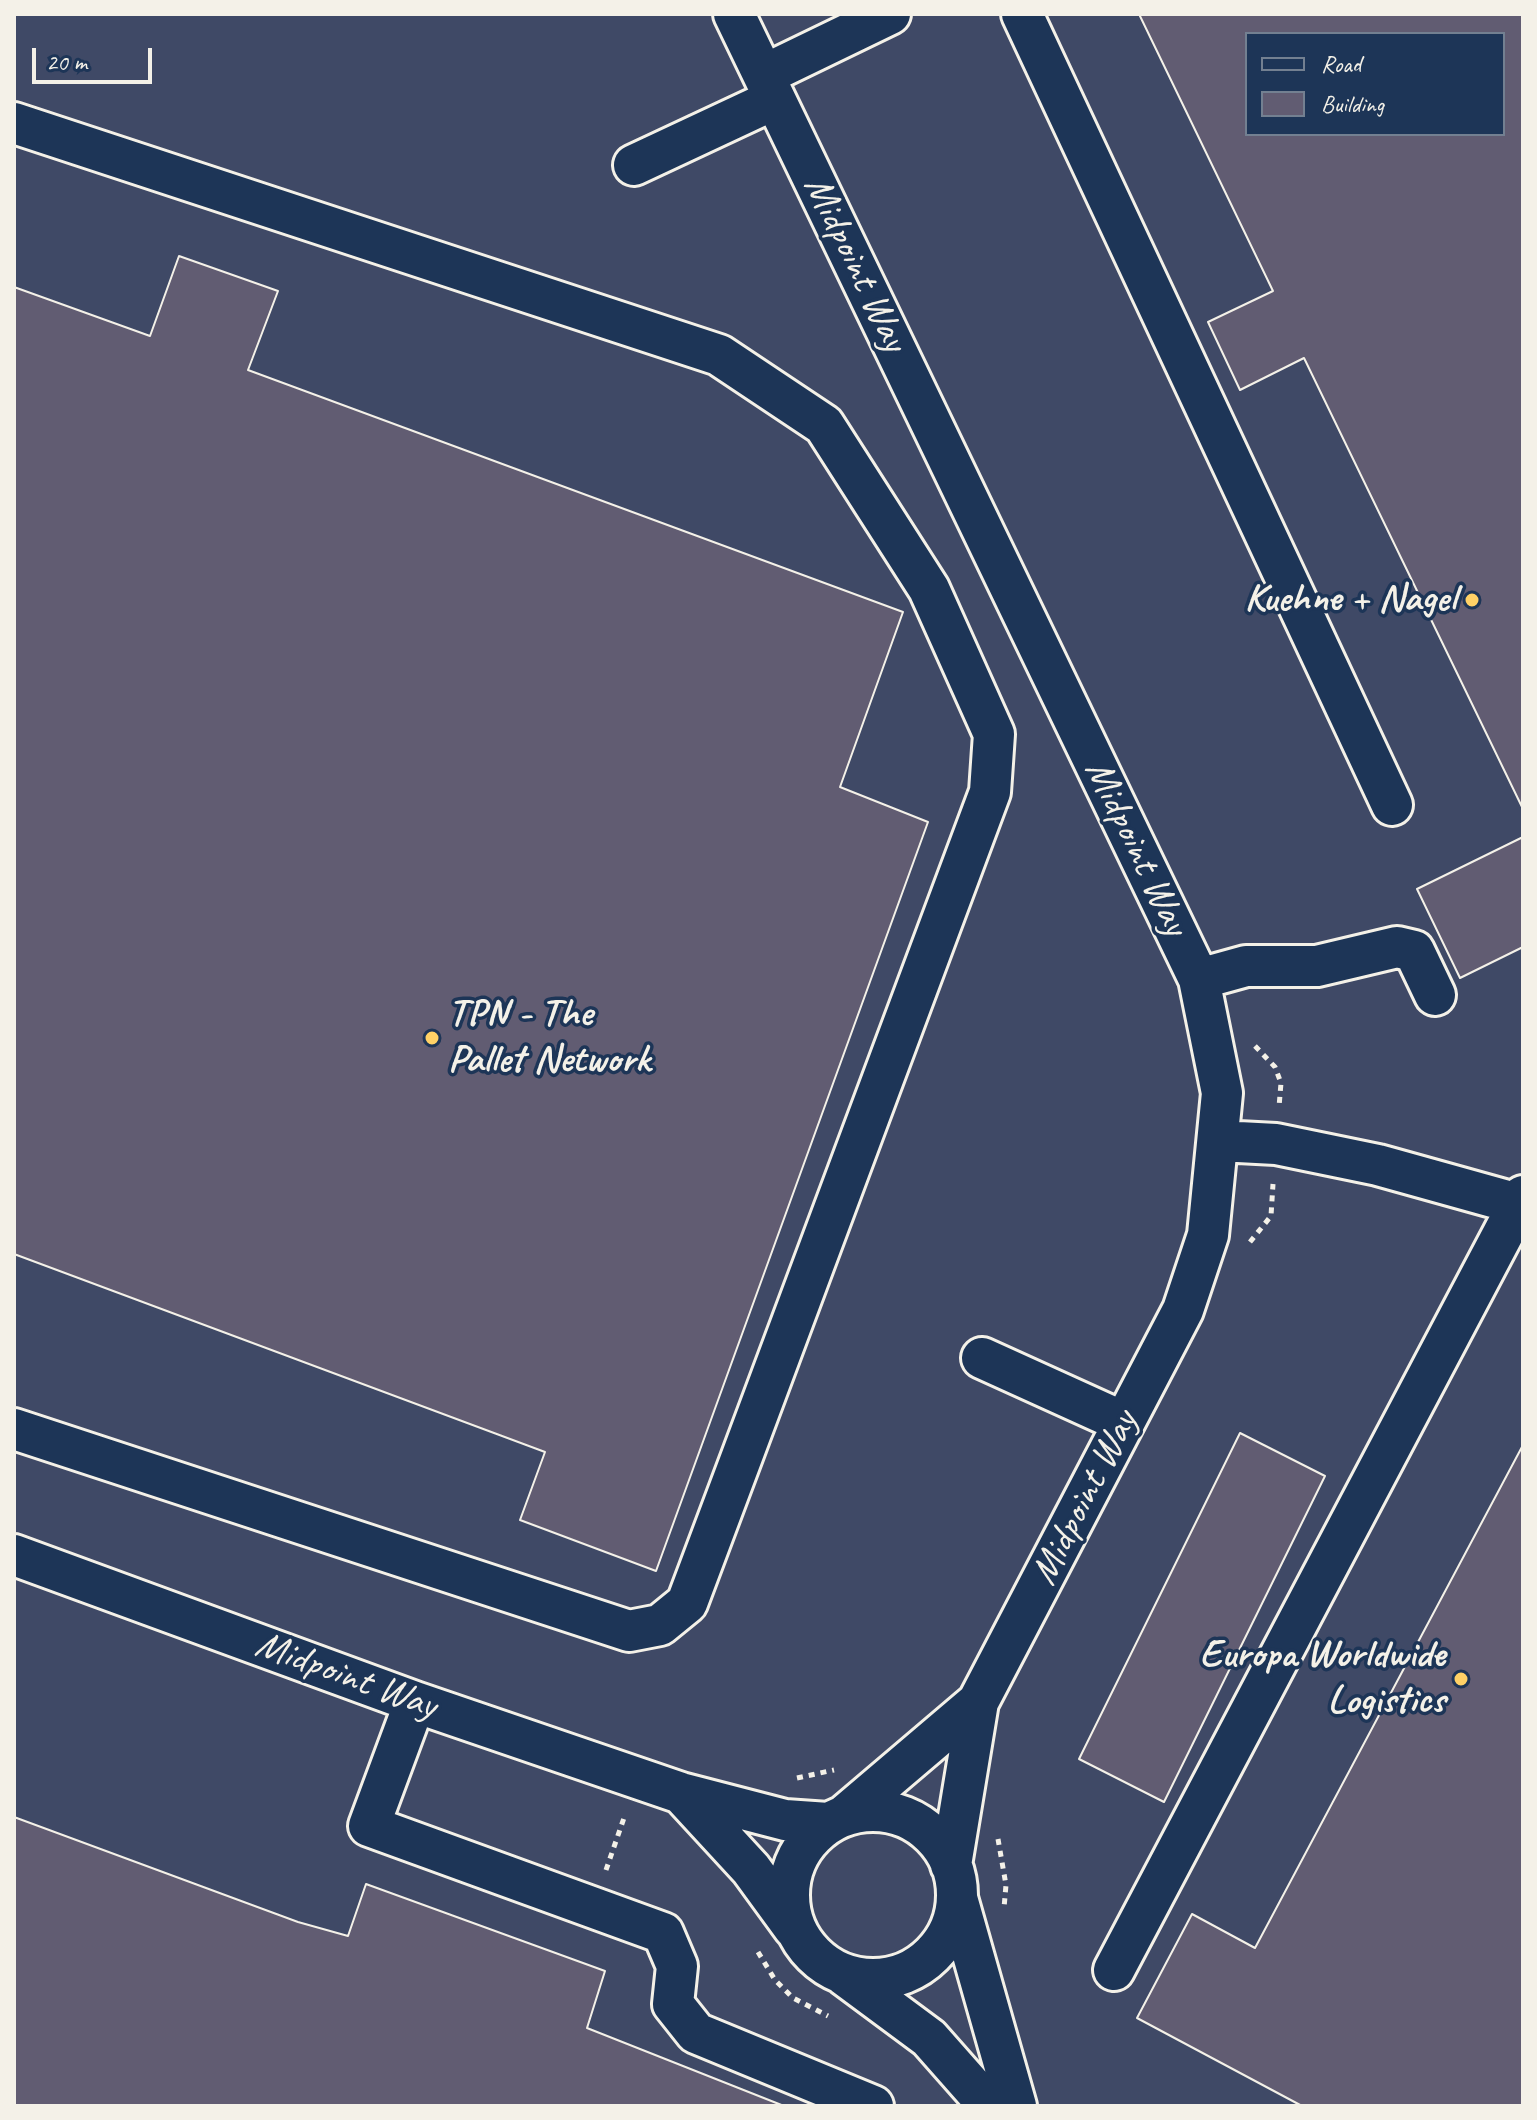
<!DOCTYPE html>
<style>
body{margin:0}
#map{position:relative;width:1537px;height:2120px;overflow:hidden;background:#2b3d5c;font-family:Caveat,sans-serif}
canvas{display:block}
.frame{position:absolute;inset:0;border:16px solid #f4f1e8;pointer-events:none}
.legend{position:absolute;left:1245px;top:32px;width:260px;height:104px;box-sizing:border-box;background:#1d3557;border:2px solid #738091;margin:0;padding:10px 14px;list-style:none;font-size:24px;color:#f4f1e8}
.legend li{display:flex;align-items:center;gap:16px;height:40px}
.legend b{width:40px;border:2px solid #738091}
.scale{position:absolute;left:32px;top:48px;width:120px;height:36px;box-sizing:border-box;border:4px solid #f4f1e8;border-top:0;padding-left:10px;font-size:24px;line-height:28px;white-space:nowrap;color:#f4f1e8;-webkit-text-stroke:6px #1d3557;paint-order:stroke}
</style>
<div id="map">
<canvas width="1537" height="2120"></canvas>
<div class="frame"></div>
<ul class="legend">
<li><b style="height:10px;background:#1d3557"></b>Road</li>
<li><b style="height:22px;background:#615c72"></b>Building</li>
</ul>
<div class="scale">20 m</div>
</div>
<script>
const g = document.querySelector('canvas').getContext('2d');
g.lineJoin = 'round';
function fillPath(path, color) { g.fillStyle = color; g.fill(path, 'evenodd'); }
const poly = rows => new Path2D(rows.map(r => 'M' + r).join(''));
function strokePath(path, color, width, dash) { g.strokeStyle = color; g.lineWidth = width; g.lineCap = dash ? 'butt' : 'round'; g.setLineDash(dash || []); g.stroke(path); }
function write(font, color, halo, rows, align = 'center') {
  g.font = font + ' Caveat,sans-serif'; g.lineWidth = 7; g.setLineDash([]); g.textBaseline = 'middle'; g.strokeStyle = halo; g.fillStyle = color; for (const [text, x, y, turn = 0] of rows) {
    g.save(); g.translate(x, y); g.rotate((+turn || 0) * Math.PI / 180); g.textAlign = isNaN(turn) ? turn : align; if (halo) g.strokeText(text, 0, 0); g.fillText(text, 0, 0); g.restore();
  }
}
const built = poly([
 [14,14,1523,14,1523,2106,14,2106],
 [1247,34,1503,34,1503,134,1247,134]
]);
const building = poly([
 [1139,14,1523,14,1523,809,1304,358,1240,390,1208,322,1273,291,1139,14],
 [1247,34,1503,34,1503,134,1247,134,1247,34],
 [179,256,278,291,248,370,903,612,840,787,928,822,656,1571,520,1520,545,1452,14,1254,14,287,150,336,179,256],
 [1523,837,1523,947,1460,978,1417,889,1523,837],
 [1240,1433,1325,1476,1164,1802,1079,1759,1240,1433],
 [1523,1445,1523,2106,1302,2106,1137,2018,1192,1914,1255,1948,1523,1445],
 [14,1817,298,1922,348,1936,366,1884,605,1971,587,2028,784,2106,14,2106,14,1817]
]);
const path = poly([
 [1255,1046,1275,1067,1281,1083,1279,1107],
 [1250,1242,1271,1216,1273,1184],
 [797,1778,834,1770],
 [998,1839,1006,1885,1004,1908],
 [606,1870,625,1815],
 [758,1952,775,1980,793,1998,828,2016]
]);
const minor = poly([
 [734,14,1199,979,1222,1093,1208,1235,1183,1310,978,1702,951,1865],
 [1022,14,1392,805],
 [764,75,890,14],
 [14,123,719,355,824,425,929,589,994,734,990,792,741,1459,687,1603,660,1625,629,1631,14,1429],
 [634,165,775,99],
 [1199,979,1246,966,1317,966,1397,947,1414,951,1435,995],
 [1219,1141,1276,1144,1378,1165,1518,1204],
 [982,1358,1123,1422],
 [14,1555,415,1702,681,1793,785,1820,828,1823],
 [415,1702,369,1826,663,1933,677,1966,673,2004,696,2033,873,2106],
 [681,1793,751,1869,794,1928],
 '789 1895a84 84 0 1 1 168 0a84 84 0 1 1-168 0Z',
 [844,1816,978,1702],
 [957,1898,1016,2106],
 [1114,1970,1523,1196],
 [844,1975,929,2038,989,2106]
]);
const markers = [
 [1472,600,8,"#ffd166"],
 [432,1038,8,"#ffd166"],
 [1461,1679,8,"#ffd166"]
];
const streetNames = [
 ["Midpoint Way",855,264,64],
 ["Midpoint Way",1136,848,64],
 ["Midpoint Way",1085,1498,-63],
 ["Midpoint Way",346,1676,20]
];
const poiNames = [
 ["Kuehne + Nagel",1456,600],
 ["TPN - The",448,1015,"left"],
 ["Pallet Network",448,1061,"left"],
 ["Europa Worldwide",1445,1656],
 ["Logistics",1445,1702]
];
fillPath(built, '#3f4966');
fillPath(building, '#615c72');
strokePath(building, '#f4f1e8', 2);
strokePath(minor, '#f4f1e8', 46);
strokePath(path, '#f4f1e8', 5, [6, 6]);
strokePath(minor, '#1d3557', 40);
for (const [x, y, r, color] of markers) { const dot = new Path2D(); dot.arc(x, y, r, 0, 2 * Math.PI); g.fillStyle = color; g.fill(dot); strokePath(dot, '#1d3557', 3); }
write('40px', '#f4f1e8', '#1d3557', streetNames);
write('bold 40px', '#f4f1e8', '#1d3557', poiNames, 'right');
</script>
